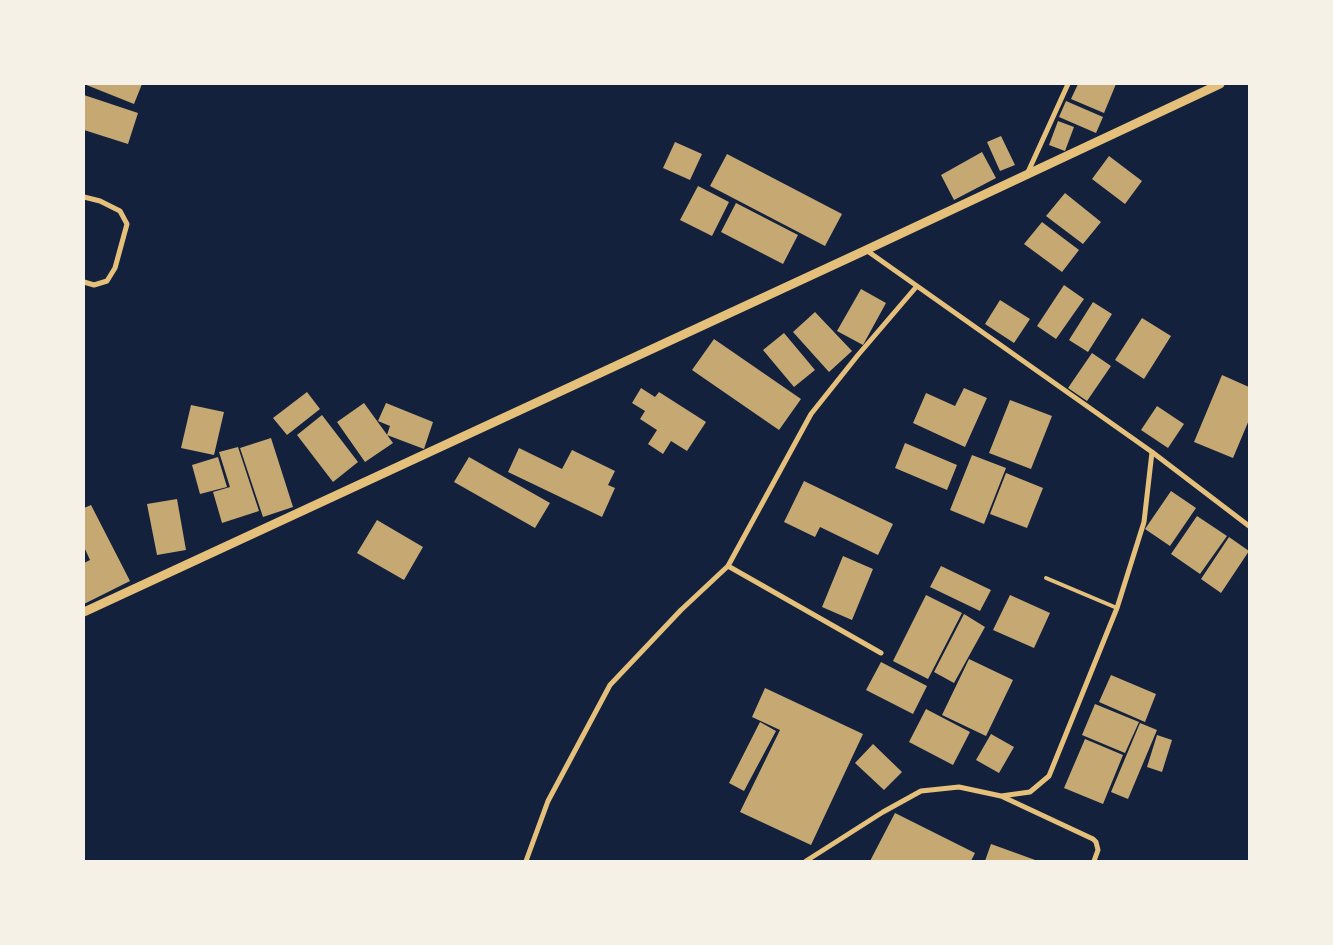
<!DOCTYPE html>
<style>
body{margin:0}
#map{position:relative;width:1333px;height:945px;overflow:hidden;background:#14213d;font-family:Arial,sans-serif}
canvas{display:block}
.frame{position:absolute;inset:0;border:85px solid #f6f1e7;pointer-events:none}
</style>
<div id="map">
<canvas width="1333" height="945"></canvas>
<div class="frame"></div>
</div>
<script>
const g = document.querySelector('canvas').getContext('2d');
g.lineJoin = 'round';
function fillPath(path, color) { g.fillStyle = color; g.fill(path, 'evenodd'); }
const poly = rows => new Path2D(rows.map(r => 'M' + r).join(''));
function strokePath(path, color, width, dash) { g.strokeStyle = color; g.lineWidth = width; g.lineCap = dash ? 'butt' : 'round'; g.setLineDash(dash || []); g.stroke(path); }
const building = poly([
 [84,84,142,84,134,104],
 [1078,84,1116,84,1104,113,1071,99],
 [84,95,138,113,128,144,84,130],
 [1066,101,1103,117,1096,133,1059,117],
 [1058,121,1074,127,1065,151,1049,145],
 [1001,136,1015,165,1000,171,987,142],
 [675,142,702,154,690,180,663,168],
 [982,152,996,178,954,200,941,175],
 [727,154,842,214,825,246,710,186],
 [1109,156,1142,181,1125,204,1092,179],
 [698,186,729,202,712,236,680,220],
 [1065,193,1101,222,1083,244,1046,216],
 [736,203,798,235,783,264,721,232],
 [1042,222,1079,250,1062,272,1024,244],
 [1064,285,1084,299,1056,339,1037,326],
 [861,289,886,303,863,345,837,331],
 [1000,300,1030,319,1014,343,985,324],
 [1093,302,1112,314,1088,352,1069,340],
 [815,312,852,351,829,372,793,332],
 [1142,318,1171,336,1144,379,1115,360],
 [784,333,815,370,794,387,763,350],
 [714,339,801,399,779,430,692,370],
 [1092,353,1111,366,1087,401,1068,388],
 [1222,375,1249,387,1249,420,1233,458,1194,442],
 [641,388,655,397,659,392,706,422,687,451,671,441,663,454,648,444,657,430,640,419,645,411,632,403],
 [964,388,987,398,965,447,913,423,926,393,955,406],
 [307,392,320,409,287,435,273,418],
 [1010,400,1052,416,1031,469,989,453],
 [364,403,393,443,365,462,337,422],
 [386,403,433,422,424,449,387,435,390,426,378,421],
 [191,405,224,412,214,455,181,448],
 [1157,406,1184,424,1168,448,1141,430],
 [322,415,358,462,333,482,297,435],
 [271,438,293,507,263,517,240,448],
 [905,443,957,465,947,490,895,468],
 [238,447,259,511,222,523,213,492,230,487,219,452],
 [519,448,562,469,572,450,615,471,608,485,615,488,602,517,508,472],
 [972,455,1006,468,984,524,950,510],
 [218,457,227,487,200,494,192,465],
 [469,457,550,503,535,528,454,482],
 [1006,473,1043,488,1027,528,990,514],
 [804,481,893,524,878,555,820,527,815,537,784,522],
 [1171,491,1196,508,1170,546,1145,529],
 [177,499,186,550,157,555,147,504],
 [91,505,130,581,84,604,84,563,90,560,84,547,84,508],
 [1197,516,1227,536,1200,574,1171,554],
 [377,520,423,547,404,580,357,553],
 [1229,537,1249,551,1221,593,1201,579],
 [843,556,873,569,852,620,822,607],
 [941,566,991,590,980,611,930,587],
 [926,595,962,613,928,679,893,661],
 [1010,595,1050,613,1034,648,993,630],
 [964,614,985,627,954,683,934,672],
 [969,659,1013,680,986,736,942,715],
 [881,662,927,686,913,714,866,690],
 [1111,675,1156,694,1145,722,1099,702],
 [765,688,863,734,811,845,740,812,780,730,752,717],
 [1095,704,1139,722,1125,753,1082,735],
 [926,709,970,732,953,765,909,742],
 [760,722,776,731,744,791,729,783],
 [1140,723,1157,730,1128,799,1111,792],
 [991,734,1014,747,999,773,976,760],
 [1157,735,1172,740,1162,772,1147,767],
 [1085,739,1123,755,1103,804,1064,788],
 [873,744,902,772,884,790,855,763],
 [895,813,975,853,971,861,870,861],
 [991,844,1038,861,985,861]
]);
const service = poly([
 [1046,578,1117,608]
]);
const minor = poly([
 [1028,172,1068,84],
 [84,197,100,201,120,211,127,224,115,268,107,281,94,285,84,282],
 [866,250,1152,452,1249,526],
 [728,566,881,653],
 [1001,796,1093,839,1096,842,1098,850,1094,861],
 [526,861,548,801,610,685,681,610,728,566,811,414,858,355,917,286],
 [806,861,883,812,921,791,959,787,1001,796,1030,792,1049,776,1117,608,1144,522,1152,452]
]);
const tertiary = poly([
 [84,612,866,250,1220,84]
]);
fillPath(building, '#c6a872');
strokePath(service, '#e5c07b', 4);
strokePath(minor, '#e5c07b', 5);
strokePath(tertiary, '#e5c07b', 9);
</script>
